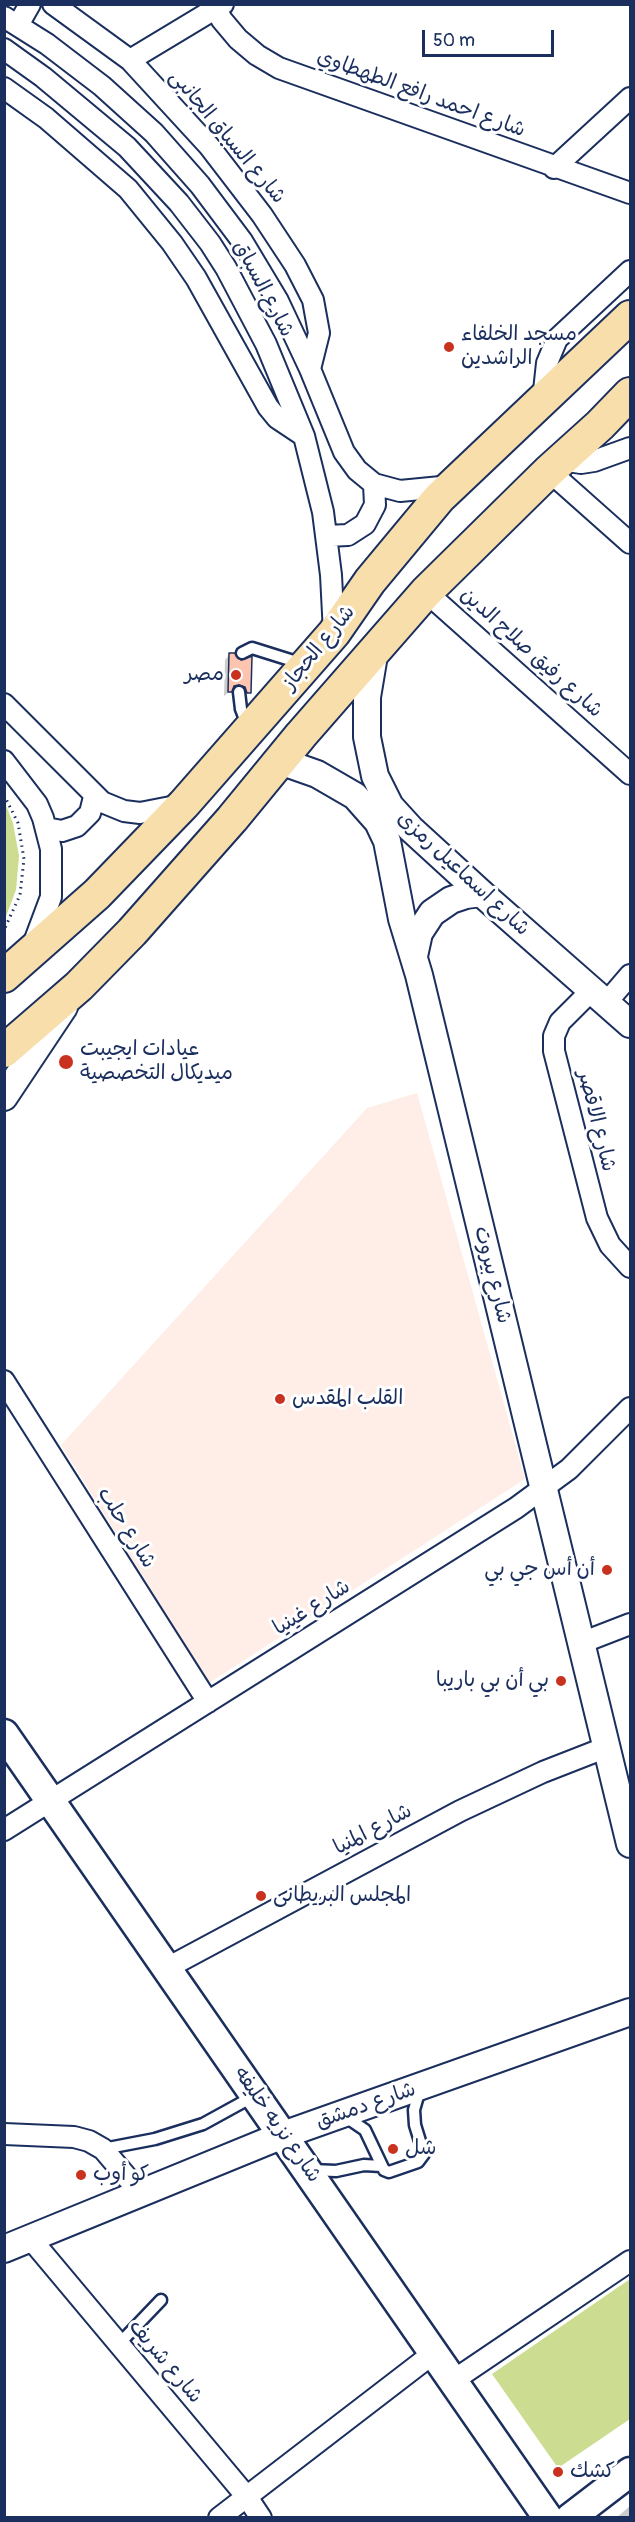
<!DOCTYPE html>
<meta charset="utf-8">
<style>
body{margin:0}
#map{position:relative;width:635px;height:2522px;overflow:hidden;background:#fff;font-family:Pangolin,sans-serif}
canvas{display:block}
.frame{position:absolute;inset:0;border:6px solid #1b2f5e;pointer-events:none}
.scale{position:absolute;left:422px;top:30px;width:132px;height:27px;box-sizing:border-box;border:3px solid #1b2f5e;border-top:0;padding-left:8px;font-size:18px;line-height:21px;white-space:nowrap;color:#1b2f5e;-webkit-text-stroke:4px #fff;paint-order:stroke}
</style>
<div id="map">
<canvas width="635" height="2522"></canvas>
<div class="frame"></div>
<div class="scale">50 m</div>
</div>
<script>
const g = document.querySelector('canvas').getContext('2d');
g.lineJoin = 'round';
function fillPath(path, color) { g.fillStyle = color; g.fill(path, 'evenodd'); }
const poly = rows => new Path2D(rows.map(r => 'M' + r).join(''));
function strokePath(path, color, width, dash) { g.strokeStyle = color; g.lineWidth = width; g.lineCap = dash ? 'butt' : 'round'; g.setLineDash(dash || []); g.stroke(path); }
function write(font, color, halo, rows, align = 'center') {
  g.font = font + ' Pangolin,"Playpen Sans Arabic",sans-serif'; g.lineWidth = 6; g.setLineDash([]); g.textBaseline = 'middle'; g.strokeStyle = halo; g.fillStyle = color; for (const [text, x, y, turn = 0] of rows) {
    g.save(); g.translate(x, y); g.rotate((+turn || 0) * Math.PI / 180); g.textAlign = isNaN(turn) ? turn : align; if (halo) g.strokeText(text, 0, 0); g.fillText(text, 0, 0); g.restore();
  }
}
const built = poly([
 [417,1093,525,1479,209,1683,61,1445,367,1108]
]);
const green = poly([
 [5,803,13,823,19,856,16,890,5,919],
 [630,2279,630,2419,558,2468,492,2374]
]);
const shadow = poly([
 [230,654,241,662,249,692,244,697,233,689,224,696,225,660],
 [630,2506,630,2518,616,2518]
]);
const building = poly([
 [229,653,235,653,241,660,252,656,251,693,247,693,245,687,239,685,234,686,232,692,228,692,229,653]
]);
const path = poly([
 [4,795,18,823,24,859,20,895,4,930]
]);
const service = poly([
 [242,653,252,648,303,664],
 [239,692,241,709,248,727],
 [346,2117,365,2130,384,2170,389,2172,418,2162,424,2154,415,2125,414,2110,420,2089],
 [103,2149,155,2139,203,2124,254,2096],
 [311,2170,336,2171,364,2165,381,2166],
 [119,2344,161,2300]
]);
const minor = poly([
 [53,4,130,60,209,146,262,215,295,265,313,300,319,333,310,369],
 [213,4,222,20,238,39,257,55,279,68,630,193],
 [4,17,47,44,102,86,154,133,200,185,242,241,278,301,310,369,344,452,357,470,374,484,400,491,451,486],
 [18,25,30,4],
 [4,49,43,77,127,147,179,203,210,243,226,268,266,344,304,436,323,512,331,575,334,633],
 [130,60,223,4],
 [4,88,46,118,128,189,172,243,196,278,268,407,277,418,304,436],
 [554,168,630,98],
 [543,400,547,363,557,339,630,271],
 [561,460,581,463,594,461,630,448],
 [549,471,630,543],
 [327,536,348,535,365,524,375,505,374,484],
 [426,592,630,774],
 [4,704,102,802,124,811,140,813,181,805],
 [4,761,37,804,43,818,51,849,51,897,33,945],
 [46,828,62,831,77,826,90,813,94,797],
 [592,990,560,1022,554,1036,554,1051,597,1218,610,1245,630,1267],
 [606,1003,630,975],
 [4,1381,208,1702],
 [581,1643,630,1624],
 [4,1830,516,1508,569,1469,630,1408],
 [167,1968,460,1811,543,1772,607,1747],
 [4,2134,74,2137,89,2141,103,2149,131,2182,150,2189],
 [30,2238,247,2497,261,2518],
 [454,2380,630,2261],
 [219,2518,435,2352]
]);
const tertiary = poly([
 [375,649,367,697,367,737,375,776,390,806,411,829,481,893,630,1024],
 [280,761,317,774,355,796,378,822,387,841,402,919,419,975,630,1844],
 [414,956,419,933,432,913,451,900,466,895,481,893],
 [4,1097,64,1007],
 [4,2249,283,2135,630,2012]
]);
const secondary = poly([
 [4,1734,548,2518],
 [570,2518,630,2472]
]);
const primary = poly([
 [4,976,97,894,184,804,334,633,370,581,439,498,630,317],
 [4,1051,79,986,132,932,232,819,301,735,426,592,549,471,600,425,630,394]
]);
const markers = [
 [449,347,6,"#c8321e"],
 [236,675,6,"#c8321e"],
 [66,1062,8,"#c8321e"],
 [280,1399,6,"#c8321e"],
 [607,1570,6,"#c8321e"],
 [561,1681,6,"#c8321e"],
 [261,1896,6,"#c8321e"],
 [393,2149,6,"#c8321e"],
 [81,2175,6,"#c8321e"],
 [558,2472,6,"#c8321e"]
];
const streetNames = [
 ["شارع احمد رافع الطهطاوي",421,94,20],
 ["شارع السباق الجانبى",227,137,50],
 ["شارع السباق",263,289,62],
 ["شارع الحجاز",319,648,-51],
 ["شارع رفيق صلاح الدين",531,653,42],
 ["شارع اسماعيل رمزى",463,874,43],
 ["شارع الاقصر",596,1121,76],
 ["شارع بيروت",492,1275,76],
 ["شارع حلب",126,1528,58],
 ["شارع غينيا",312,1608,-32],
 ["شارع المنيا",373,1830,-28],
 ["شارع دمشق",366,2106,-19],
 ["شارع نزيه خليفه",277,2125,55],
 ["شارع شريف",165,2362,50]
];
const poiNames = [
 ["مسجد الخلفاء",461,335],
 ["الراشدين",461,359],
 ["مصر",224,675,"right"],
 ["عيادات ايجيبت",80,1050],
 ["ميديكال التخصصية",80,1074],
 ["القلب المقدس",292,1399],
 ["أن أس جي بي",595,1570,"right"],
 ["بي أن بي باريبا",549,1681,"right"],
 ["المجلس البريطانى",273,1896],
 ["شل",405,2149],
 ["كو أوب",93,2175],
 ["كشك",570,2472]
];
fillPath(built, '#feeee7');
fillPath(green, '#ccdc90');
fillPath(shadow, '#0003');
fillPath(building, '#fdc5b0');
strokePath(building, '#1b2f5e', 1.5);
strokePath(service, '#1b2f5e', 15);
strokePath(minor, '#1b2f5e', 24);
strokePath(tertiary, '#1b2f5e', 30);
strokePath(secondary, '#1b2f5e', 33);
strokePath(primary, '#1b2f5e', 36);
strokePath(path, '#1b2f5e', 3, [1.5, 4.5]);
strokePath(service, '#fff', 10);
strokePath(minor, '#fff', 20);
strokePath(tertiary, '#fff', 26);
strokePath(secondary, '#fff', 28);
strokePath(primary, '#f8deab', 32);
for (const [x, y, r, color] of markers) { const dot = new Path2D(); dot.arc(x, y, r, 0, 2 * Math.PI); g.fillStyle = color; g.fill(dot); strokePath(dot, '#fff', 2); }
write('21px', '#1b2f5e', '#fff', streetNames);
write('21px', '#1b2f5e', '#fff', poiNames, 'left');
</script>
